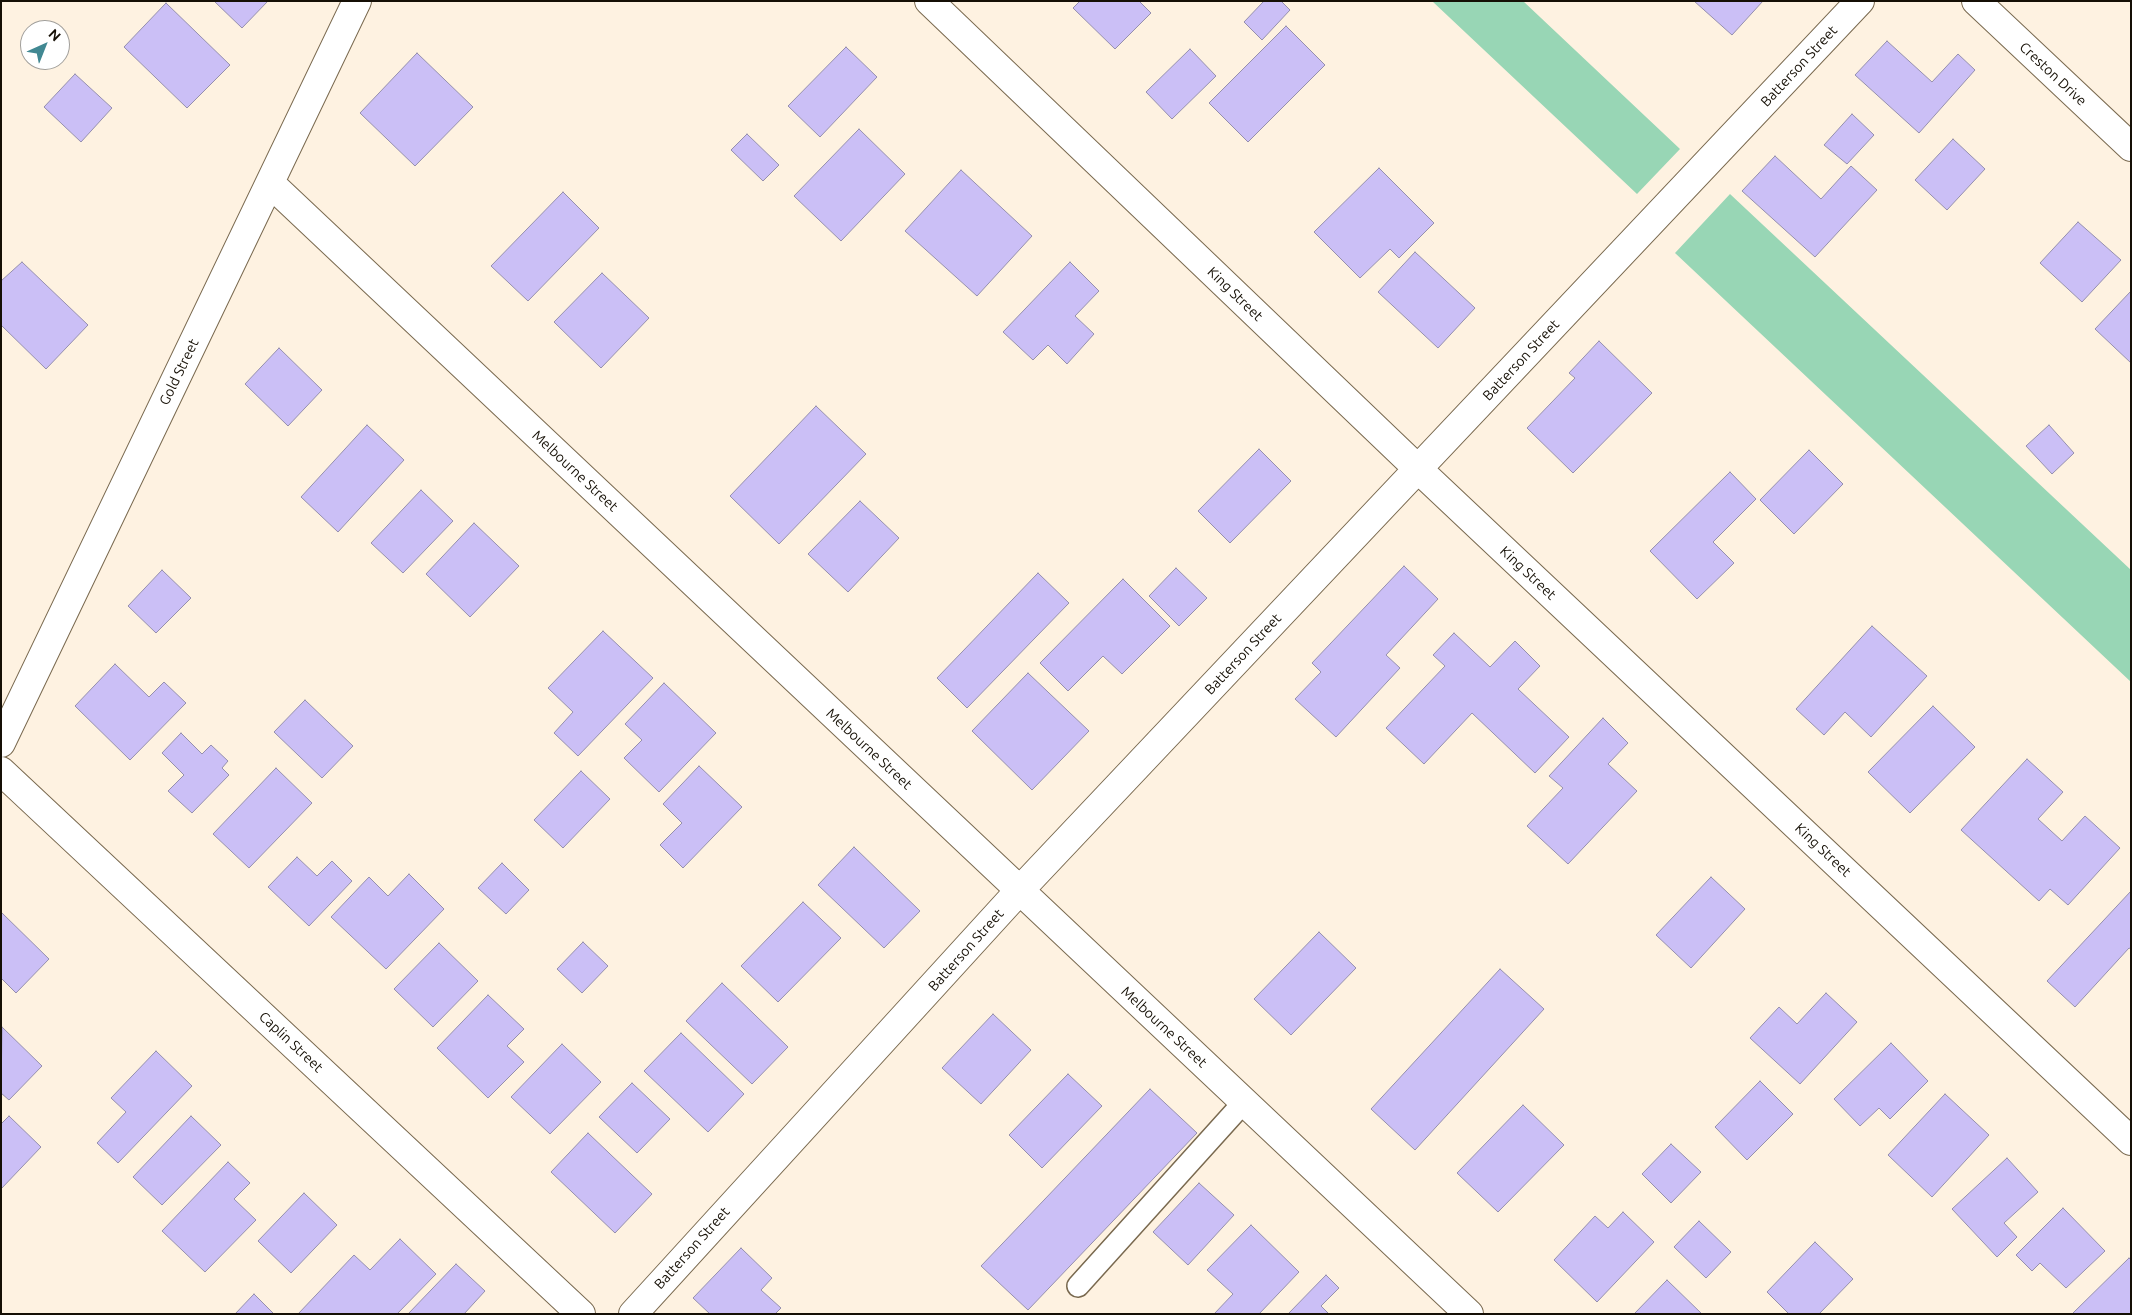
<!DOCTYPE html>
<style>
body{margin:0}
#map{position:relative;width:2132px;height:1315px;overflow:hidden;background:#fef2e1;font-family:Ubuntu,sans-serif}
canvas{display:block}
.frame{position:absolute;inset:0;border:2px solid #150f05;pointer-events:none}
.north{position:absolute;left:20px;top:20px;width:50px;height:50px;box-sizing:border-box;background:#fff;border:1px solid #a19f9b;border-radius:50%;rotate:44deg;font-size:14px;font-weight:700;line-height:20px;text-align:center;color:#150f05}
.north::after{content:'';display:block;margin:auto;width:18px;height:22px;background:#418892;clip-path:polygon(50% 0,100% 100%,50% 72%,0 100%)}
</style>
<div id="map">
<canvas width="2132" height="1315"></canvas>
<div class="frame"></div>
<div class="north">N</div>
</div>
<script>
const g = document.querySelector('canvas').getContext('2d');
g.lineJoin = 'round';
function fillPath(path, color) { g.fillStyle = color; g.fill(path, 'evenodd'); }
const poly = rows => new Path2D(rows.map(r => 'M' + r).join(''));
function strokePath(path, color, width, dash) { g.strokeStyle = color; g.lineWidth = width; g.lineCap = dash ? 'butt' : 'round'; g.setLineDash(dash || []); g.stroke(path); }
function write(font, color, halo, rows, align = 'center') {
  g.font = font + ' Ubuntu,sans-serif'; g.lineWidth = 4; g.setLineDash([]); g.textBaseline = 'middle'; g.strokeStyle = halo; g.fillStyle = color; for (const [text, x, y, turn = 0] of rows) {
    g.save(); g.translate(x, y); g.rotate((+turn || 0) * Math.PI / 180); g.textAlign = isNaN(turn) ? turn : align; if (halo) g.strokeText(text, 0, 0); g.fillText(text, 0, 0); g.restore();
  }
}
const green = poly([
 [1432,1,1523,1,1680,149,1637,194],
 [1730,194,2131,570,2131,682,1675,253]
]);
const building = poly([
 [214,1,268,1,242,28,214,1],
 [1080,1,1139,1,1151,13,1115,49,1073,8,1080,1],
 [1264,1,1281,1,1290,10,1262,40,1244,22,1264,1],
 [1694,1,1763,1,1732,35,1694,1],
 [166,3,230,65,187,108,124,47,166,3],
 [1286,26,1325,65,1248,142,1209,103,1286,26],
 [1887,41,1932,82,1958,54,1975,70,1919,133,1855,75,1887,41],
 [846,47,877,77,820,137,788,106,846,47],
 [1190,49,1216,76,1172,119,1146,92,1190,49],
 [417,53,473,107,415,166,360,113,417,53],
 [75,74,112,108,81,142,44,107,75,74],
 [1852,114,1874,135,1847,164,1824,145,1852,114],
 [859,129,905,174,841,241,794,196,859,129],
 [747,134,779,165,763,181,731,150,747,134],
 [1953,139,1985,169,1947,210,1915,180,1953,139],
 [1775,156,1821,199,1851,166,1877,190,1815,257,1742,191,1775,156],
 [1379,168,1434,223,1399,258,1390,249,1360,278,1314,232,1379,168],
 [961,170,1032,236,977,296,905,231,961,170],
 [563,192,599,228,528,301,491,266,563,192],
 [2078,222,2121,260,2082,302,2040,263,2078,222],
 [1415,252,1475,308,1438,348,1378,292,1415,252],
 [22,262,88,325,46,369,1,325,1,281,22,262],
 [1070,262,1099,291,1075,316,1094,334,1067,364,1048,345,1033,360,1003,332,1070,262],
 [602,273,649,318,601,368,554,322,602,273],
 [2131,291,2131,363,2095,329,2131,291],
 [1599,341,1652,393,1573,473,1527,428,1575,378,1569,373,1599,341],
 [279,348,322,390,288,426,245,384,279,348],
 [816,406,866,454,779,544,730,496,816,406],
 [367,425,404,460,338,532,301,497,367,425],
 [2049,425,2074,453,2052,474,2026,446,2049,425],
 [1259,449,1291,481,1230,543,1198,511,1259,449],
 [1809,450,1843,484,1794,534,1760,500,1809,450],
 [1730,472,1756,499,1713,542,1734,563,1697,599,1650,551,1730,472],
 [421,490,453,521,403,573,371,543,421,490],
 [860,501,899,538,848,592,808,554,860,501],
 [474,523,519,566,470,617,426,574,474,523],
 [1404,566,1438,599,1386,655,1400,668,1336,737,1295,699,1321,672,1312,663,1404,566],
 [1176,568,1207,598,1179,626,1149,596,1176,568],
 [162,570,191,598,156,633,128,606,162,570],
 [1038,573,1069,603,967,708,937,678,1038,573],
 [1123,579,1170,626,1122,674,1103,656,1068,691,1040,663,1123,579],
 [1872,626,1927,676,1871,737,1845,712,1824,735,1796,709,1872,626],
 [603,631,653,678,578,756,554,733,573,712,548,688,603,631],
 [1454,633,1490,667,1515,641,1540,666,1518,689,1569,737,1535,773,1472,713,1424,764,1386,728,1445,666,1433,655,1454,633],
 [115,664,149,697,164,682,186,703,130,760,75,706,115,664],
 [1028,673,1089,731,1032,790,972,731,1028,673],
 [664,683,716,733,659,792,624,758,642,740,625,724,664,683],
 [305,700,353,746,322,778,274,732,305,700],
 [1933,706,1975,747,1910,813,1868,772,1933,706],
 [1603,718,1628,743,1608,764,1637,791,1568,864,1527,826,1563,788,1549,776,1603,718],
 [181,733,202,754,211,745,228,761,222,768,229,775,192,813,168,791,184,775,162,753,181,733],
 [2027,759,2063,792,2038,819,2062,841,2085,816,2120,848,2068,905,2050,889,2039,901,1961,830,2027,759],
 [699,766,742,807,683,868,660,845,682,823,663,804,699,766],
 [276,768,312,803,249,868,213,834,276,768],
 [581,771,610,799,563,848,534,820,581,771],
 [854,847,920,911,884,948,818,885,854,847],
 [297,857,317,876,332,861,352,881,309,926,268,887,297,857],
 [502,863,529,890,506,914,478,888,502,863],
 [409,874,444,909,386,969,331,917,369,877,388,896,409,874],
 [1711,877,1745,909,1691,968,1656,935,1711,877],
 [2131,891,2131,949,2129,948,2075,1007,2047,981,2131,891],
 [803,902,841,938,778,1002,741,966,803,902],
 [1,912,49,959,16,993,1,978,1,912],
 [1319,932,1356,968,1291,1035,1254,999,1319,932],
 [583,942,608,966,582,993,557,969,583,942],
 [439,943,478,981,433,1027,394,989,439,943],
 [1500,969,1544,1009,1415,1150,1371,1109,1500,969],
 [722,983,788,1047,752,1084,686,1021,722,983],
 [1826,993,1857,1022,1800,1084,1750,1038,1779,1007,1797,1024,1826,993],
 [488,995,524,1029,507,1046,524,1062,488,1098,437,1048,488,995],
 [993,1014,1031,1050,981,1104,942,1068,993,1014],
 [2,1027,42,1066,9,1100,1,1093,2,1027],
 [681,1033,744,1094,708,1132,644,1071,681,1033],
 [1891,1043,1928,1081,1890,1119,1879,1108,1860,1126,1834,1099,1891,1043],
 [562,1044,601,1082,550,1134,511,1097,562,1044],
 [156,1051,192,1086,118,1163,97,1143,126,1112,111,1098,156,1051],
 [1068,1074,1102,1106,1042,1168,1009,1135,1068,1074],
 [1760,1081,1793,1114,1747,1160,1715,1127,1760,1081],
 [632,1083,670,1119,637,1153,599,1117,632,1083],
 [1150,1089,1197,1133,1028,1310,981,1266,1150,1089],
 [1945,1094,1989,1135,1932,1197,1888,1155,1945,1094],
 [1523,1105,1564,1145,1498,1212,1457,1173,1523,1105],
 [9,1116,41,1147,1,1189,1,1124,9,1116],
 [191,1116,221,1145,162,1205,133,1177,191,1116],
 [588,1133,652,1194,615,1233,551,1172,588,1133],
 [1671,1144,1701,1172,1671,1203,1642,1174,1671,1144],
 [2007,1158,2038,1192,2004,1223,2017,1237,1997,1257,1952,1209,2007,1158],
 [228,1162,250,1183,234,1199,256,1220,205,1272,162,1231,228,1162],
 [1199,1183,1234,1215,1188,1265,1153,1232,1199,1183],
 [304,1193,337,1225,291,1273,258,1241,304,1193],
 [2063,1208,2105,1251,2066,1288,2040,1263,2032,1271,2016,1255,2063,1208],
 [1623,1212,1654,1242,1597,1302,1554,1260,1595,1216,1608,1228,1623,1212],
 [1699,1221,1731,1252,1706,1278,1674,1247,1699,1221],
 [1251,1225,1299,1272,1259,1314,1214,1314,1233,1294,1207,1270,1251,1225],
 [400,1239,436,1274,397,1314,298,1314,354,1255,370,1270,400,1239],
 [1815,1242,1853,1279,1819,1314,1789,1314,1767,1292,1815,1242],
 [741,1248,772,1278,761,1290,781,1308,775,1314,710,1314,693,1298,741,1248],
 [2129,1258,2131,1260,2131,1314,2072,1314,2129,1258],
 [456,1264,485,1291,464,1314,408,1314,456,1264],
 [1326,1275,1339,1288,1321,1306,1329,1314,1288,1314,1326,1275],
 [1667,1280,1702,1314,1634,1314,1667,1280],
 [254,1294,274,1314,235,1314,254,1294]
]);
const service = poly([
 [1078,1286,1244,1102]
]);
const minor = poly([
 [929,1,1418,469,2131,1141],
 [1976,1,2131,147],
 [271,184,1469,1314],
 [1,743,357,1],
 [1,771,581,1314],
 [633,1314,1019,891,1860,1]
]);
const streetNames = [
 ["Batterson Street",1799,66,-47],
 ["Creston Drive",2053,74,43],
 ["King Street",1235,294,44],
 ["Batterson Street",1521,360,-47],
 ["Gold Street",179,372,-64],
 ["Melbourne Street",575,471,43],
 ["King Street",1528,573,43],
 ["Batterson Street",1243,654,-47],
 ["Melbourne Street",869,749,43],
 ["King Street",1823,850,43],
 ["Batterson Street",966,950,-48],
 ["Melbourne Street",1164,1027,43],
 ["Caplin Street",291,1042,43],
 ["Batterson Street",692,1248,-48]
];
fillPath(green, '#98d6b5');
fillPath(building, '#cbbff6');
strokePath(building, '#958fad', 1);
strokePath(service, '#79694f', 24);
strokePath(minor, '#79694f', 30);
strokePath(service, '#fff', 21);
strokePath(minor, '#fff', 28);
write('14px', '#150f05', '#fff', streetNames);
</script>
